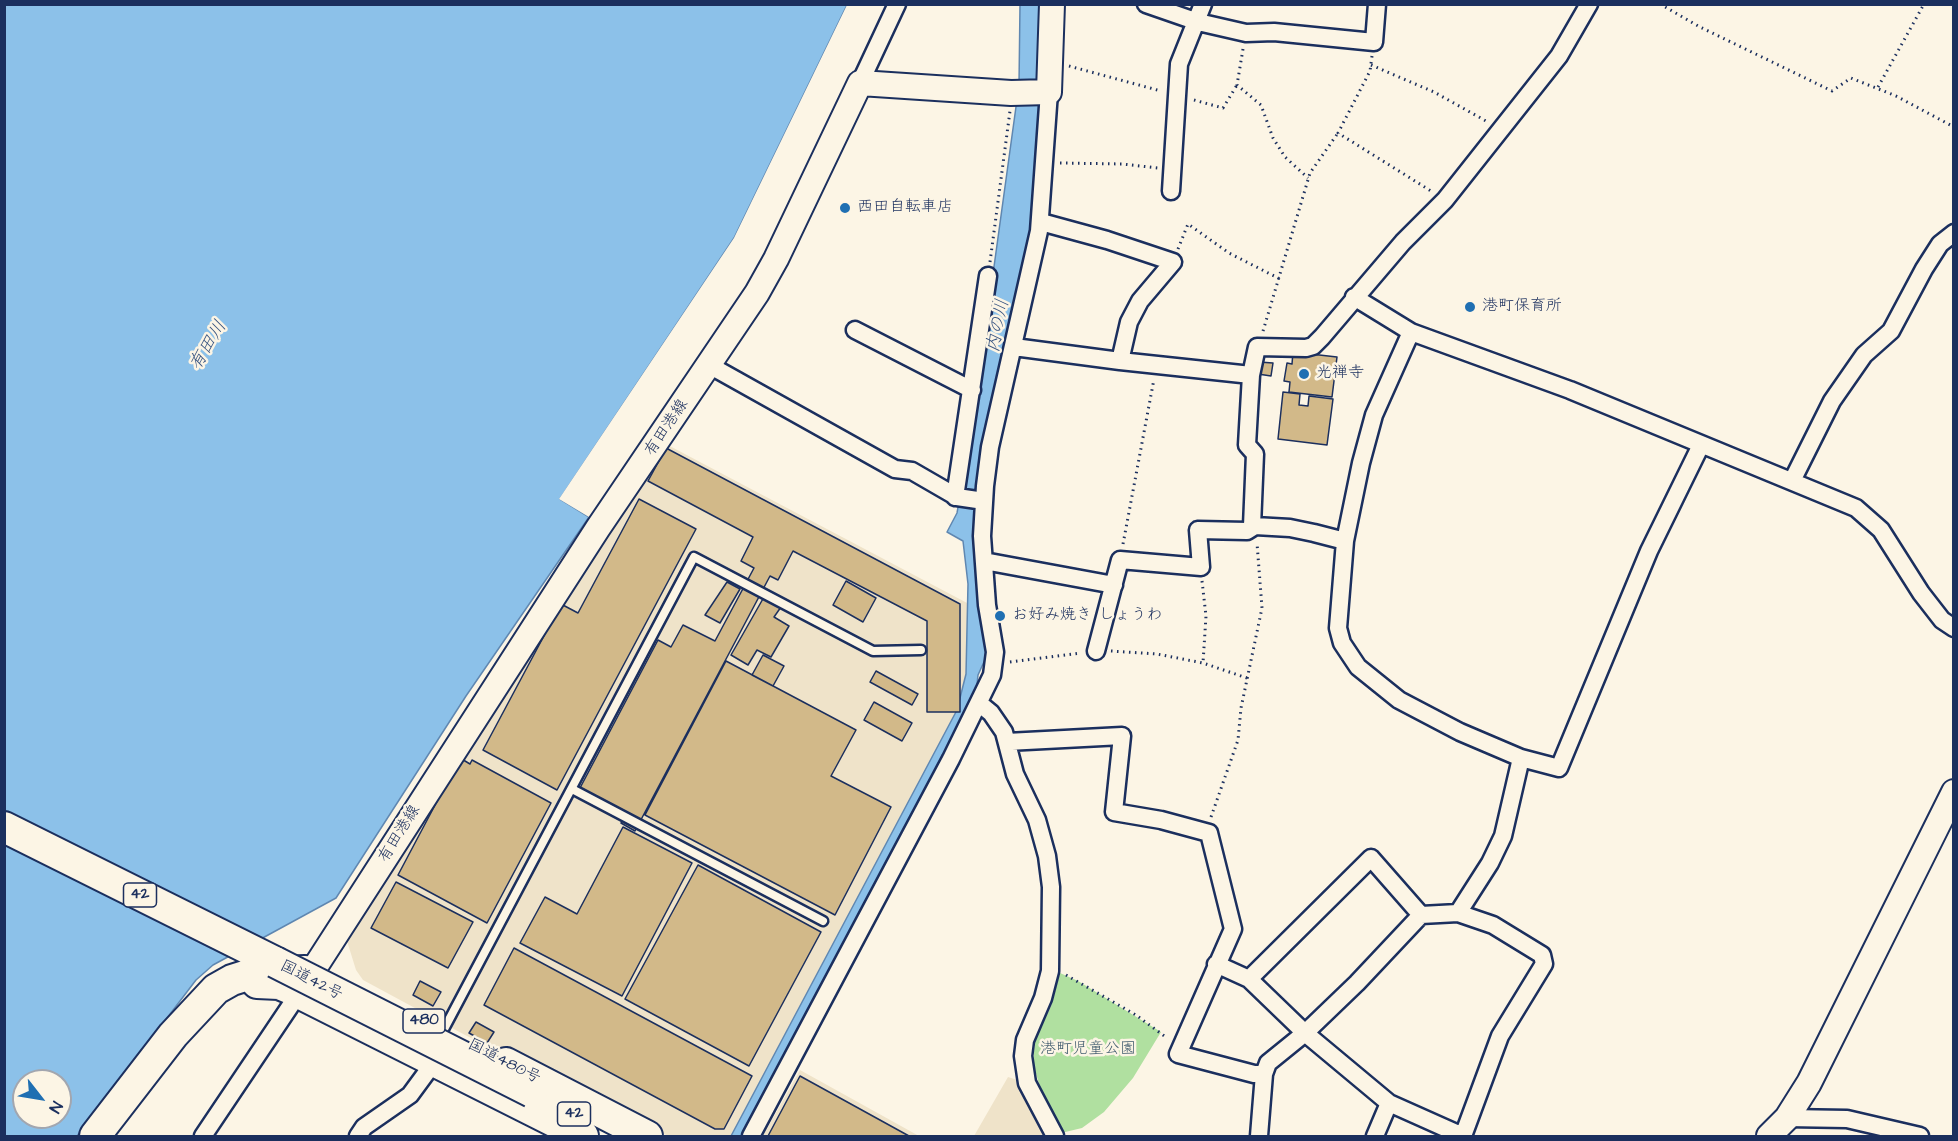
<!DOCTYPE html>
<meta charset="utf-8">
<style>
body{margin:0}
#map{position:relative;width:1958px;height:1141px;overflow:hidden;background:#fcf5e5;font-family:"Architects Daughter",sans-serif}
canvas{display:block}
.frame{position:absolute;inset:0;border:6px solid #1b2f5e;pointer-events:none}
.north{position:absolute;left:12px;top:1069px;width:60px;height:60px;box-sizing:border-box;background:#fcf5e5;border:2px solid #a2a6af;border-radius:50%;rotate:121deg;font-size:16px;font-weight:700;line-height:24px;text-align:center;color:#1b2f5e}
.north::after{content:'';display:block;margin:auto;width:21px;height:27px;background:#1f6fb2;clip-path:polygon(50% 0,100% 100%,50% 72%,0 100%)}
</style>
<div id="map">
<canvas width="1958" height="1141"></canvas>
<div class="frame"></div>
<div class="north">N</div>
</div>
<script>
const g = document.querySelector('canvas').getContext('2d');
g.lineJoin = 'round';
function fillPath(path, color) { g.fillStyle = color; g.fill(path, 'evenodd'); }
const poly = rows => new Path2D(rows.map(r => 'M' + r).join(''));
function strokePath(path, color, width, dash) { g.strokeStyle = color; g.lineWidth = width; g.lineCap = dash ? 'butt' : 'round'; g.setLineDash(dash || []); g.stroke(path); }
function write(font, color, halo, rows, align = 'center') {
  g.font = font + ' "Architects Daughter","Klee One",sans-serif'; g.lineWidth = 5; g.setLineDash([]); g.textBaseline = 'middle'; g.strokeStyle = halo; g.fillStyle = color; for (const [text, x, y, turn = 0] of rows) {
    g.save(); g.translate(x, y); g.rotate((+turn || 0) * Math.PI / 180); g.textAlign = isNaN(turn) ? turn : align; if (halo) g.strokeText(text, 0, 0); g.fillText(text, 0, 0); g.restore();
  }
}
const built = poly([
 [664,443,969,604,966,674,957,710,731,1136,668,1136,465,1035,363,980,356,970,347,941,455,761],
 [800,1070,919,1136,763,1136],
 [1008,1077,1027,1083,1055,1136,974,1136]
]);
const green = poly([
 [1060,973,1078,981,1161,1032,1133,1078,1104,1112,1082,1128,1061,1133,1040,1088,1033,1062,1035,1041,1051,1006]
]);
const water = poly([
 [5,5,847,5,734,238,560,499,589,517,466,696,336,898,213,965,196,980,77,1136,5,1136,5,5],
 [24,1081,60,1081,60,1117,24,1117,24,1081],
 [1020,5,1045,5,1039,173,1033,227,983,443,974,522,978,585,988,653,978,675,976,693,746,1136,731,1136,957,710,966,674,968,584,963,541,947,532,957,513,966,462,989,303,1019,85,1020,5]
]);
const pier = poly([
 [850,4,736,239,564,498,590,514,589,517,559,499,734,238,847,5]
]);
const building = poly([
 [1293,352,1337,357,1332,397,1289,392,1290,382,1284,381,1287,363,1292,364,1293,352],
 [1259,362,1273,363,1271,376,1258,374,1259,362],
 [1283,392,1300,394,1299,405,1308,406,1309,396,1333,399,1327,445,1278,439,1283,392],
 [666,448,960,604,960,712,927,712,927,621,793,551,778,580,770,576,635,831,621,823,626,813,580,788,658,640,671,647,683,625,715,641,754,568,741,561,753,537,648,481,666,448],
 [639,499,696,529,557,790,483,750,561,604,578,613,639,499],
 [846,581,876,598,863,622,833,605,846,581],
 [727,582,740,589,720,623,705,615,727,582],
 [764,597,781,607,774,617,789,626,771,657,757,650,748,665,731,655,764,597],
 [763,655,784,666,773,686,752,675,763,655],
 [726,661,856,730,831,776,891,807,835,915,645,815,726,661],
 [876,671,918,694,912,705,870,682,876,671],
 [874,702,912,723,902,741,864,720,874,702],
 [460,758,470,764,472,760,551,803,487,923,398,875,460,758],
 [623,827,692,863,622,996,520,943,545,897,577,914,623,827],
 [698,865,821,932,749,1066,625,999,698,865],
 [396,882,473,922,448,968,371,928,396,882],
 [514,948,752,1076,724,1129,715,1129,484,1005,514,948],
 [420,981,441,992,433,1006,413,995,420,981],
 [476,1022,494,1032,487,1043,469,1033,476,1022],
 [800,1076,909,1136,768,1136,800,1076]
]);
const path = poly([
 [1660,4,1700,27,1832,91,1851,78,1896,96,1954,127],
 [1243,49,1237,85,1261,105,1273,138,1285,157,1308,178],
 [1372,56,1370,71,1338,133,1431,191],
 [1371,65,1434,92,1486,121],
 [1069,66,1161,91],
 [1878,87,1924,4],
 [1194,100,1223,108,1237,85],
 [1060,163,1122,164,1158,168],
 [1178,249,1188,224,1229,253,1280,279],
 [990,262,1010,111],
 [1263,331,1310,173,1338,133],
 [1123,544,1154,379],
 [1202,581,1206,616,1203,663],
 [1111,651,1157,654,1203,663,1247,678],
 [1010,662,1081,653],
 [1211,817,1238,740,1241,708,1262,608,1257,543],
 [1066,975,1136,1015,1167,1038]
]);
const lane = poly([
 [572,789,823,921],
 [443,1031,694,557,873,651,921,650]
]);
const street = poly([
 [1146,4,1198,22,1246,33,1274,32,1374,42,1377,4],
 [860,83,897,4],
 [1171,191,1179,64,1203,4],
 [1354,297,1411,332],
 [855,330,972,390],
 [1014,347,1120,361,1129,322,1140,301,1173,262,1107,240,1041,222],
 [1120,361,1251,375],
 [709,365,895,469,912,471,957,497,984,501],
 [1792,481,1832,401,1864,355,1891,331,1924,269,1940,244,1954,233],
 [955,497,988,276],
 [1252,526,1255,454,1247,445,1251,375,1257,347,1306,348,1313,346,1322,337,1403,242,1445,200,1559,56,1589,4],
 [1345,541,1361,463,1374,415,1411,332,1570,390,1856,508,1881,530,1921,593,1942,620,1954,628],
 [984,561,1114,585],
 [1096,651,1120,560,1201,567,1198,530,1247,531,1255,526,1290,528,1314,533,1345,541,1338,628,1342,643,1358,667,1399,700,1460,732,1521,758],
 [980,704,991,713,1004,732,1015,774,1037,820,1047,856,1051,887,1050,971,1043,998,1025,1040,1023,1056,1027,1083,1055,1136],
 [1007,742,1122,736,1114,812,1161,820,1209,833,1233,929,1178,1054,1254,1074,1264,1074],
 [1458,913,1490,863,1503,836,1521,758,1559,768,1649,551,1701,445],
 [1216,964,1249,979,1305,1033,1389,1103,1463,1136,1500,1036,1544,964,1542,955,1493,925,1458,913,1421,915,1357,983,1305,1033,1268,1063,1264,1074,1259,1136],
 [1249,979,1371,858,1421,915],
 [1787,1118,1847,1119,1920,1136],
 [203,1136,299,993],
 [358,1136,364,1127,410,1095,435,1061],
 [751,1136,951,759,992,675,995,652,987,605,982,536,985,486,990,447,1039,231,1049,92],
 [1375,1136,1389,1103]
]);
const secondary = poly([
 [299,992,598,528,757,293,776,259,860,83,1011,93,1049,92,1052,4],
 [1769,1136,1787,1118,1809,1083,1954,792]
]);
const highway = poly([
 [4,827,275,962],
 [257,983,279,984,291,989,583,1136],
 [506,1063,647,1136],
 [95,1136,173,1035,216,989,232,980,254,973,305,971]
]);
const highwayBridge = poly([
 [275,962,532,1092]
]);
const markers = [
 [845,208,6,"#1f6fb2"],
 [1470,307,6,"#1f6fb2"],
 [1304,374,6,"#1f6fb2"],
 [1000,616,6,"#1f6fb2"]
];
const shields = [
 [140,895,33],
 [424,1021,42],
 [574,1114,33]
];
const shieldNames = [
 ["42",140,895],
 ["480",424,1021],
 ["42",574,1114]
];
const poiNames = [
 ["西田自転車店",857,208],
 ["港町保育所",1482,307],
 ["光禅寺",1316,374],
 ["お好み焼き しょうわ",1012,616]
];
const streetNames = [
 ["有田港線",667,428,-56],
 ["有田港線",400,834,-58],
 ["国道42号",311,981,27],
 ["国道480号",504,1062,27]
];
const parkNames = [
 ["港町児童公園",1088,1050]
];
const waterNames = [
 ["内の川",999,326,-79],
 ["有田川",209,346,-59]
];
fillPath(built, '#efe3c9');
fillPath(green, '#b0e0a0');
fillPath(water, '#8cc1e9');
strokePath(water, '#5f87b1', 1.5);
fillPath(pier, '#fcf5e5');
fillPath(building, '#d2b989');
strokePath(building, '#1b2f5e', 1.5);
strokePath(lane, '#1b2f5e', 13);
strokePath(street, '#1b2f5e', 21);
strokePath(secondary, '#1b2f5e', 28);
strokePath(highway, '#1b2f5e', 34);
strokePath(path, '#1b2f5e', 3, [1.5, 4.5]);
strokePath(lane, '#fcf5e5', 8);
strokePath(street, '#fcf5e5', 16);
strokePath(secondary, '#fcf5e5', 24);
strokePath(highway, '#fcf5e5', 30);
strokePath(highwayBridge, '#1b2f5e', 34, []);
strokePath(highwayBridge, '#fcf5e5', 30);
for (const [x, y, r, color] of markers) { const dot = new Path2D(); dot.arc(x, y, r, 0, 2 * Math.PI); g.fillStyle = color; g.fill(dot); strokePath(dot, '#fcf5e5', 2); }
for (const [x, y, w] of shields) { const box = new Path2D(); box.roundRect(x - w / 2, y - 12, w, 24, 4.5); g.fillStyle = '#fcf5e5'; g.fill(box); strokePath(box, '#1b2f5e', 1.5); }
write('bold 15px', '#1b2f5e', null, shieldNames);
write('16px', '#1b2f5e', '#fcf5e5', poiNames, 'left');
write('16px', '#1b2f5e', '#fcf5e5', streetNames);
write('16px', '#405b6e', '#fcf5e5', parkNames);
write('italic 18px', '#375481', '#fcf5e5', waterNames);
</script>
